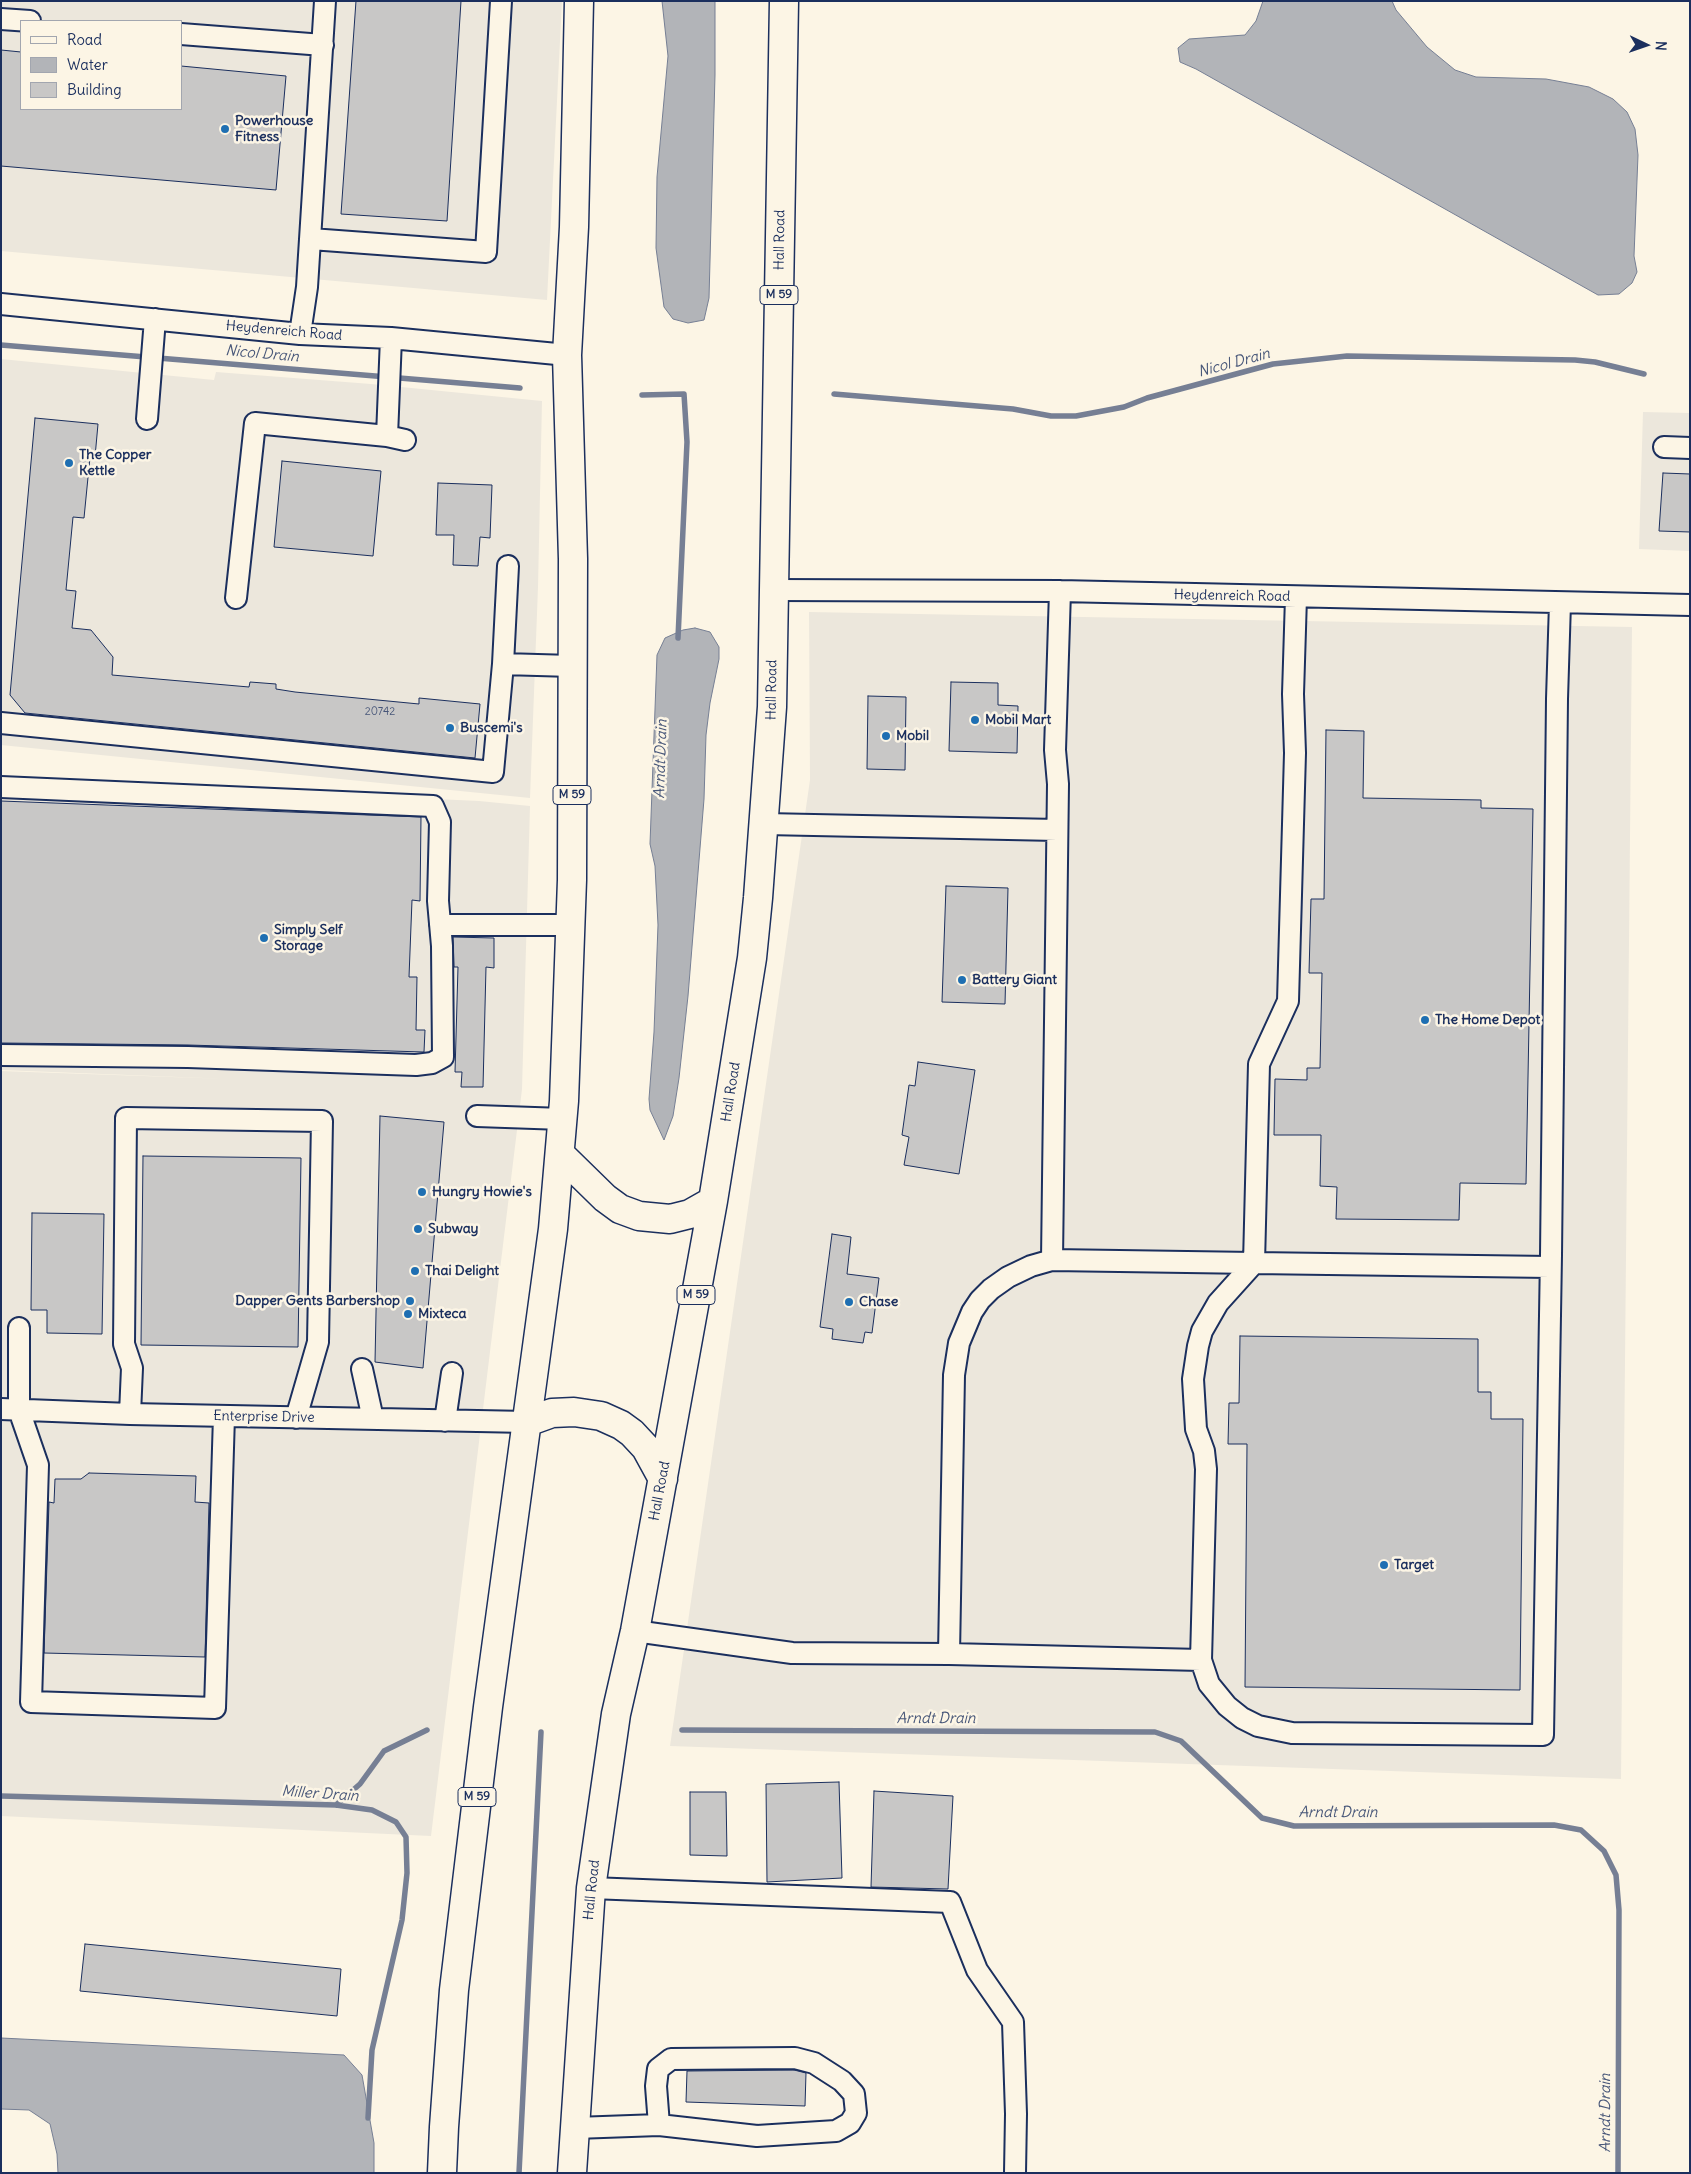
<!DOCTYPE html>
<style>
body{margin:0}
#map{position:relative;width:1691px;height:2174px;overflow:hidden;background:#fcf5e5;font-family:Delius,sans-serif}
canvas{display:block}
.frame{position:absolute;inset:0;border:2px solid #1b2f5e;pointer-events:none}
.legend{position:absolute;left:20px;top:20px;width:162px;height:90px;box-sizing:border-box;background:#fcf5e5;border:1px solid #a2a6af;margin:0;padding:6px 9px;list-style:none;font-size:15px;color:#1b2f5e}
.legend li{display:flex;align-items:center;gap:10px;height:25px}
.legend b{width:25px;border:1px solid #a2a6af}
.north{position:absolute;left:1621px;top:20px;width:50px;height:50px;-webkit-text-stroke:4px #fcf5e5;paint-order:stroke;rotate:93deg;font-size:14px;font-weight:700;line-height:20px;text-align:center;color:#1b2f5e}
.north::after{content:'';display:block;margin:auto;width:18px;height:22px;background:#1b2f5e;clip-path:polygon(50% 0,100% 100%,50% 72%,0 100%)}
</style>
<div id="map">
<canvas width="1691" height="2174"></canvas>
<div class="frame"></div>
<ul class="legend">
<li><b style="height:6px;background:#fcf5e5"></b>Road</li>
<li><b style="height:14px;background:#b2b4b8"></b>Water</li>
<li><b style="height:14px;background:#c8c7c6"></b>Building</li>
</ul>
<div class="north">N</div>
</div>
<script>
const g = document.querySelector('canvas').getContext('2d');
g.lineJoin = 'round';
function fillPath(path, color) { g.fillStyle = color; g.fill(path, 'evenodd'); }
const poly = rows => new Path2D(rows.map(r => 'M' + r).join(''));
function strokePath(path, color, width, dash) { g.strokeStyle = color; g.lineWidth = width; g.lineCap = dash ? 'butt' : 'round'; g.setLineDash(dash || []); g.stroke(path); }
function write(font, color, halo, rows, align = 'center') {
  g.font = font + ' Delius,sans-serif'; g.lineWidth = 5; g.setLineDash([]); g.textBaseline = 'middle'; g.strokeStyle = halo; g.fillStyle = color; for (const [text, x, y, turn = 0] of rows) {
    g.save(); g.translate(x, y); g.rotate((+turn || 0) * Math.PI / 180); g.textAlign = isNaN(turn) ? turn : align; if (halo) g.strokeText(text, 0, 0); g.fillText(text, 0, 0); g.restore();
  }
}
const built = poly([
 [1,1,562,1,547,300,1,251],
 [21,21,181,21,181,109,21,109],
 [1,359,214,380,216,372,371,384,542,401,538,587,530,798,1,745],
 [1643,412,1690,413,1690,551,1639,549],
 [809,612,1632,627,1621,1779,670,1746,810,780],
 [1,779,479,801,530,806,522,1089,431,1836,1,1816,1,1071,229,1079,1,1070]
]);
const water = poly([
 [662,1,715,1,715,75,709,298,704,320,688,323,673,319,664,307,656,248,657,177,668,56,662,1],
 [1263,1,1392,1,1396,10,1427,47,1455,70,1476,77,1546,79,1589,87,1613,99,1627,112,1635,129,1638,155,1634,256,1637,272,1632,283,1619,294,1598,295,1196,69,1180,62,1178,48,1189,39,1245,35,1256,21,1263,1],
 [695,628,710,632,719,647,719,659,710,703,706,735,704,799,688,996,679,1078,673,1116,664,1140,650,1110,649,1099,654,1032,658,925,655,866,650,844,657,655,665,638,683,630,695,628],
 [1,2038,344,2055,362,2075,374,2143,374,2173,58,2173,57,2154,50,2124,29,2110,1,2109,1,2038]
]);
const stream = poly([
 [1,345,520,388],
 [834,394,1013,409,1051,416,1076,416,1124,407,1147,398,1273,364,1347,356,1575,360,1595,362,1644,374],
 [642,395,684,394,687,442,678,638],
 [682,1730,1155,1732,1181,1741,1262,1818,1294,1826,1554,1825,1581,1830,1604,1851,1616,1875,1619,1910,1618,2173],
 [1,1796,336,1805,372,1810,396,1822,406,1837,407,1873,402,1920,372,2050,368,2118],
 [336,1805,360,1784,384,1751,427,1730],
 [519,2173,541,1732]
]);
const building = poly([
 [356,1,461,1,447,221,341,214,356,1],
 [1,50,21,52,21,109,181,109,181,66,286,76,276,190,1,166,1,50],
 [35,418,98,424,95,457,90,457,84,518,73,517,66,590,76,591,72,628,91,630,113,657,112,675,249,687,250,682,276,684,276,689,295,692,419,704,419,698,480,704,475,758,25,713,10,695,35,418],
 [282,461,381,471,373,556,274,547,282,461],
 [1663,473,1690,474,1690,532,1659,531,1663,473],
 [438,483,492,485,490,538,480,537,478,566,453,565,454,535,436,535,438,483],
 [951,682,998,683,998,705,1018,706,1017,753,949,751,951,682],
 [868,696,906,697,905,770,867,769,868,696],
 [1326,730,1364,731,1363,798,1481,800,1481,808,1533,809,1526,1184,1460,1183,1459,1220,1336,1219,1337,1187,1320,1186,1321,1135,1274,1135,1275,1079,1307,1080,1307,1068,1320,1068,1322,973,1309,973,1311,899,1324,899,1326,730],
 [1,801,421,817,420,901,412,900,409,977,417,977,416,1030,425,1030,424,1052,188,1045,1,1043,1,801],
 [946,886,1008,888,1005,1004,942,1002,946,886],
 [453,937,494,938,494,968,486,967,483,1087,461,1087,462,1072,455,1072,458,967,454,967,453,937],
 [918,1062,975,1070,959,1174,904,1165,909,1137,902,1135,909,1085,915,1086,918,1062],
 [380,1116,444,1122,423,1368,375,1362,380,1116],
 [143,1156,301,1158,298,1347,141,1345,143,1156],
 [32,1213,104,1214,102,1334,47,1333,47,1310,31,1310,32,1213],
 [832,1234,851,1237,847,1274,879,1278,872,1333,865,1332,863,1343,832,1339,833,1329,820,1327,832,1234],
 [1240,1336,1478,1339,1478,1392,1491,1392,1491,1419,1523,1419,1520,1690,1245,1687,1247,1444,1228,1444,1229,1403,1239,1403,1240,1336],
 [89,1473,196,1476,195,1502,209,1503,205,1657,44,1653,49,1502,54,1503,55,1479,81,1479,89,1473],
 [839,1782,842,1878,767,1882,766,1784,839,1782],
 [874,1791,953,1796,948,1889,871,1887,874,1791],
 [690,1792,726,1792,727,1856,690,1855,690,1792],
 [85,1944,341,1969,337,2016,80,1991,85,1944],
 [794,2070,806,2073,805,2106,686,2102,687,2071,794,2070]
]);
const minor = poly([
 [1,19,30,21],
 [181,34,323,45],
 [311,239,486,252,501,1],
 [1,304,300,334,391,338,567,355],
 [300,334,307,287,325,1],
 [391,338,387,436,405,440],
 [147,419,155,319],
 [1664,447,1690,448],
 [774,590,1060,591,1690,605],
 [236,598,255,423,387,436],
 [503,664,572,666],
 [1,723,493,772,503,664,508,566],
 [1,787,433,806,440,822,438,901,442,946,443,1057,432,1063,416,1065,188,1057,1,1055],
 [765,824,1057,830],
 [440,925,570,925],
 [477,1116,563,1119],
 [1052,1260,1254,1263,1259,1064,1288,1001,1295,753,1293,694,1296,597],
 [1550,1267,1254,1263,1218,1303,1202,1331,1198,1346,1193,1379,1196,1429,1204,1451,1206,1469,1201,1660,1209,1684,1227,1706,1242,1718,1258,1726,1292,1733,1543,1735,1551,1255,1557,699,1560,603],
 [19,1328,19,1410,38,1465,31,1702,215,1708,224,1416],
 [362,1369,373,1419],
 [1,1409,130,1414,527,1422],
 [130,1414,132,1368,124,1344,126,1118,322,1121,318,1342,296,1418],
 [445,1421,452,1373],
 [635,1631,792,1653,949,1654,1201,1660],
 [949,1654,954,1375,959,1343,972,1312,980,1300,991,1289,1008,1277,1031,1266,1052,1260,1058,784,1055,750,1060,591],
 [591,1888,950,1902,977,1970,1013,2022,1016,2114,1015,2173],
 [575,2128,659,2125,757,2136,836,2131,850,2123,856,2113,854,2094,842,2081,814,2063,795,2058,671,2059,658,2069,656,2086,659,2125]
]);
const highway = poly([
 [560,1154,605,1198,620,1209,639,1216,670,1219,690,1214,713,1201],
 [527,1422,552,1413,574,1412,601,1416,621,1425,632,1433,646,1448,663,1479],
 [442,2173,444,2127,454,1990,488,1707,553,1229,564,1101,572,880,573,559,567,355,574,227,579,1],
 [572,2173,591,1888,616,1714,635,1631,713,1201,752,958,758,898,772,707,784,1]
]);
const markers = [
 [225,129,5,"#1f6fb2"],
 [69,463,5,"#1f6fb2"],
 [975,720,5,"#1f6fb2"],
 [450,728,5,"#1f6fb2"],
 [886,736,5,"#1f6fb2"],
 [264,938,5,"#1f6fb2"],
 [962,980,5,"#1f6fb2"],
 [1425,1020,5,"#1f6fb2"],
 [422,1192,5,"#1f6fb2"],
 [418,1229,5,"#1f6fb2"],
 [415,1271,5,"#1f6fb2"],
 [410,1301,5,"#1f6fb2"],
 [849,1302,5,"#1f6fb2"],
 [408,1314,5,"#1f6fb2"],
 [1384,1565,5,"#1f6fb2"]
];
const numberNames = [
 ["20742",380,712]
];
const shields = [
 [779,295,38],
 [572,795,38],
 [696,1295,38],
 [477,1797,38]
];
const shieldNames = [
 ["M 59",779,295],
 ["M 59",572,795],
 ["M 59",696,1295],
 ["M 59",477,1797]
];
const poiNames = [
 ["Powerhouse",235,121],
 ["Fitness",235,137],
 ["The Copper",79,455],
 ["Kettle",79,471],
 ["Mobil Mart",985,720],
 ["Buscemi's",460,728],
 ["Mobil",896,736],
 ["Simply Self",274,930],
 ["Storage",274,946],
 ["Battery Giant",972,980],
 ["The Home Depot",1435,1020],
 ["Hungry Howie's",432,1192],
 ["Subway",428,1229],
 ["Thai Delight",425,1271],
 ["Dapper Gents Barbershop",400,1301,"right"],
 ["Chase",859,1302],
 ["Mixteca",418,1314],
 ["Target",1394,1565]
];
const streetNames = [
 ["Hall Road",780,240,-89],
 ["Heydenreich Road",284,331,5],
 ["Heydenreich Road",1232,596,1],
 ["Hall Road",772,690,-89],
 ["Hall Road",731,1092,-81],
 ["Enterprise Drive",264,1417,1],
 ["Hall Road",660,1491,-79],
 ["Hall Road",592,1890,-84]
];
const waterNames = [
 ["Nicol Drain",262,354,5],
 ["Nicol Drain",1234,363,-15],
 ["Arndt Drain",661,759,-88],
 ["Arndt Drain",936,1719],
 ["Miller Drain",320,1794,4],
 ["Arndt Drain",1338,1813],
 ["Arndt Drain",1606,2113,-90]
];
fillPath(built, '#ece7dc');
fillPath(water, '#b2b4b8');
strokePath(water, '#767f94', 1);
strokePath(stream, '#767f94', 5.5);
fillPath(building, '#c8c7c6');
strokePath(building, '#1b2f5e', 1);
strokePath(minor, '#1b2f5e', 24);
strokePath(highway, '#1b2f5e', 31);
strokePath(minor, '#fcf5e5', 20);
strokePath(highway, '#fcf5e5', 28);
for (const [x, y, r, color] of markers) { const dot = new Path2D(); dot.arc(x, y, r, 0, 2 * Math.PI); g.fillStyle = color; g.fill(dot); strokePath(dot, '#fcf5e5', 2); }
write('11px', '#465578', null, numberNames);
for (const [x, y, w] of shields) { const box = new Path2D(); box.roundRect(x - w / 2, y - 9.5, w, 19, 4); g.fillStyle = '#fcf5e5'; g.fill(box); strokePath(box, '#1b2f5e', 1); }
write('bold 12px', '#1b2f5e', null, shieldNames);
write('bold 14px', '#1b2f5e', '#fcf5e5', poiNames, 'left');
write('14px', '#1b2f5e', '#fcf5e5', streetNames);
write('italic 15px', '#485779', '#fcf5e5', waterNames);
</script>
